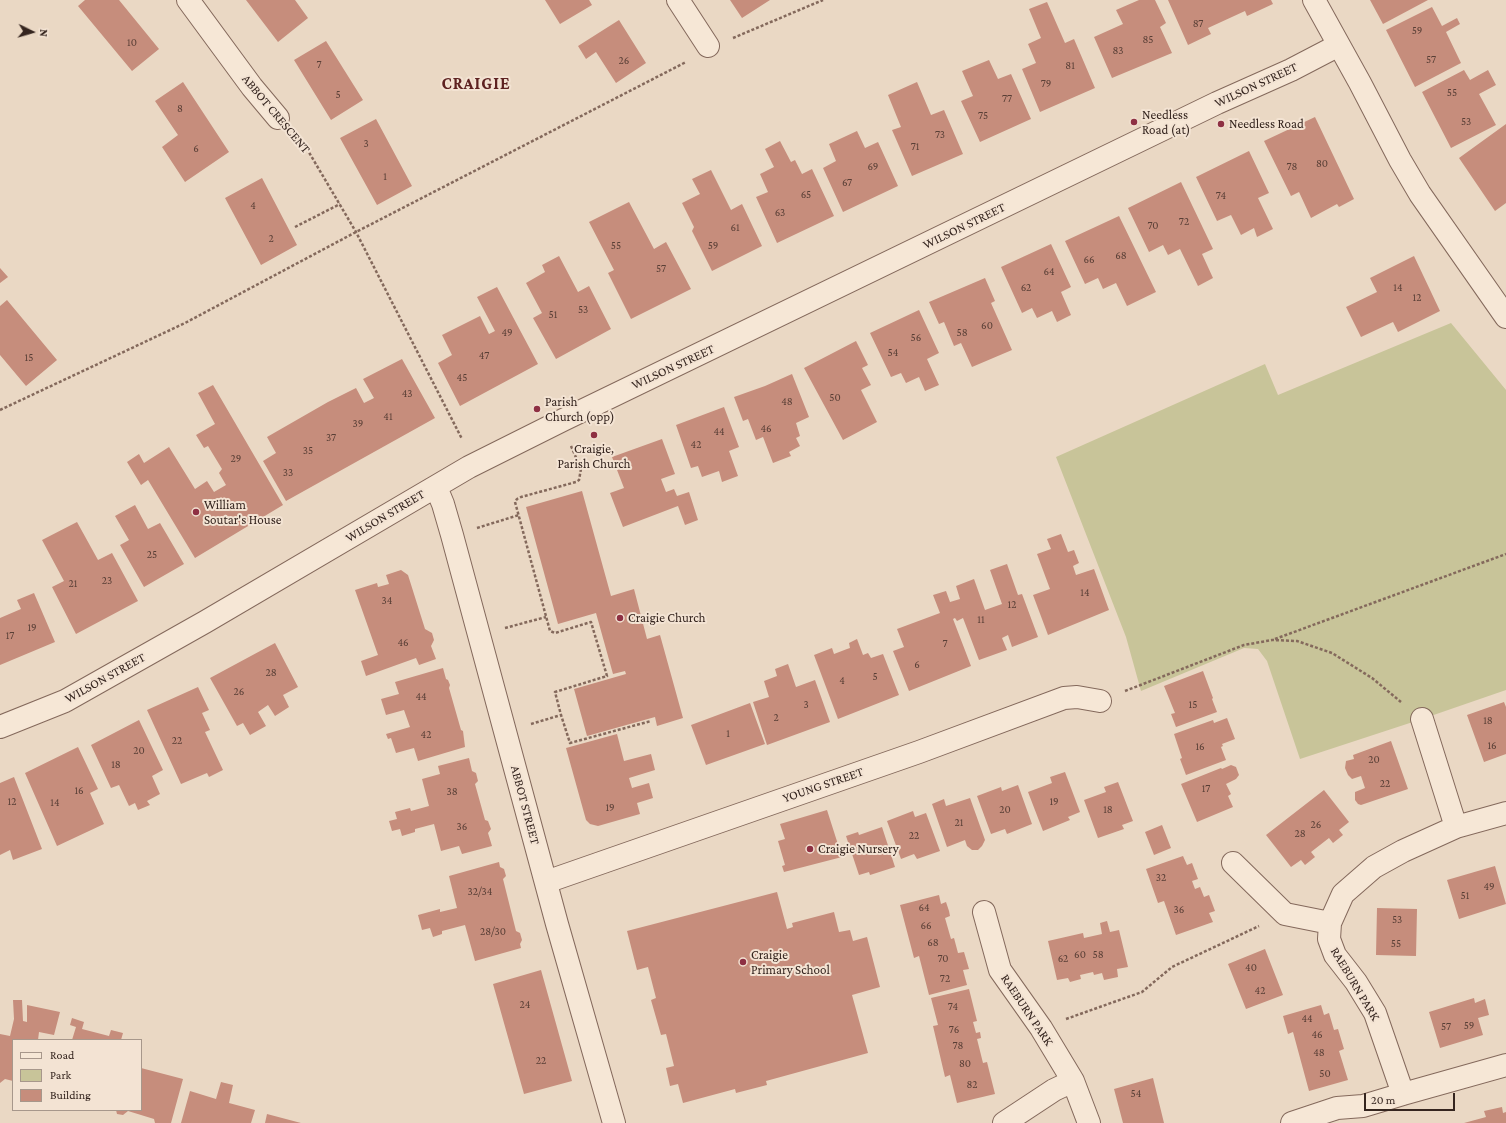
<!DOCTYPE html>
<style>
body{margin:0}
#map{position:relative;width:1506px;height:1123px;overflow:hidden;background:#ead8c4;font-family:"Crimson Pro",serif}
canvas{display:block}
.legend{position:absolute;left:12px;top:1039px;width:130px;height:72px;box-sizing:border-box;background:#f3e3d3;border:1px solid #a7978b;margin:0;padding:5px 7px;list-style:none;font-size:12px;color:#35251f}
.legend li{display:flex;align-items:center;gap:8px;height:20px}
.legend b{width:20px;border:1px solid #a7978b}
.north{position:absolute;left:12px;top:12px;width:40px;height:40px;-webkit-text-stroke:3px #f3e3d3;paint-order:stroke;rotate:95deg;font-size:11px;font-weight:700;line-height:16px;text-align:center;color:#35251f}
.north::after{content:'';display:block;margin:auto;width:14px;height:18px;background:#35251f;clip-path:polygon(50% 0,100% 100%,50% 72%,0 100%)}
.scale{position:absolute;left:1364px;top:1093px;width:91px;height:18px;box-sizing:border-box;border:2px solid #35251f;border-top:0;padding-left:5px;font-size:12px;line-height:14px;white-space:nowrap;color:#35251f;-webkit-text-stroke:3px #f3e3d3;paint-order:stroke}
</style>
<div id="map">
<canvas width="1506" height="1123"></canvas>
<ul class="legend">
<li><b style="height:5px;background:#f6e7d6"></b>Road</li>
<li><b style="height:11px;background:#c8c499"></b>Park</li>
<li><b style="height:11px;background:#c68d7c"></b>Building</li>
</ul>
<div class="north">N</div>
<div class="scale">20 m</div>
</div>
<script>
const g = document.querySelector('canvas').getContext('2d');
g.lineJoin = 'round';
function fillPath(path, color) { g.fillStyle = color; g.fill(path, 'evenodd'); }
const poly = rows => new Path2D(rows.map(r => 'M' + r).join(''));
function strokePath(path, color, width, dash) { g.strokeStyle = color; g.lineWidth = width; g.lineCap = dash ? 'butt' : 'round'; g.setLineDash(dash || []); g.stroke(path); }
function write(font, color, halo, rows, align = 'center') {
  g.font = font + ' "Crimson Pro",serif'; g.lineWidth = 4; g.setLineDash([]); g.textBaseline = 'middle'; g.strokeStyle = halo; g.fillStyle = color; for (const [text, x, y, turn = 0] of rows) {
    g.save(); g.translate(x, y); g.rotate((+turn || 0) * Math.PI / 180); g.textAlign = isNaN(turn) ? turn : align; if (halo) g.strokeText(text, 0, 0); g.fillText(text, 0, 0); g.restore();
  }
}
const green = poly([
 [1451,323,1506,390,1506,690,1422,719,1300,759,1267,661,1258,649,1244,648,1141,691,1126,637,1056,457,1265,364,1278,395]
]);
const building = poly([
 [85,0,119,0,159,49,132,71,78,6],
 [246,0,295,0,308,18,278,42],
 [545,0,589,0,592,5,560,24],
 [730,0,770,0,742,18],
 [1139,0,1155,0,1166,23,1160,27,1172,53,1112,78,1094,37,1123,24,1116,10],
 [1168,0,1271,0,1273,4,1247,16,1245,11,1208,28,1211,34,1188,45],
 [1370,0,1428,0,1383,24],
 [1047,2,1065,43,1074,39,1095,88,1040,112,1022,69,1036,63,1028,44,1041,38,1029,9],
 [1432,7,1442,26,1457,18,1460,24,1446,32,1461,63,1415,87,1386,30],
 [619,20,646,63,616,83,596,52,586,59,578,46],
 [326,41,363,100,331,120,294,60],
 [989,60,998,79,1011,74,1031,119,980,142,961,101,973,96,962,71],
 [1464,70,1470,80,1488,70,1496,85,1479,94,1496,125,1451,148,1422,92],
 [183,82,229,152,185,182,162,147,178,135,155,101],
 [917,82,931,115,944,110,963,154,912,176,892,130,901,127,888,95],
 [1315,117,1354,199,1339,207,1337,204,1311,218,1299,192,1291,196,1264,141],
 [376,119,412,186,377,205,340,138],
 [1506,124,1506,203,1495,211,1459,158],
 [857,131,865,148,878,142,898,186,843,212,823,168,836,161,829,144],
 [780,141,791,162,795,160,802,174,812,169,834,216,777,243,756,197,768,192,760,174,774,167,765,149],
 [1249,151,1269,193,1258,198,1273,229,1257,237,1254,228,1241,235,1231,215,1217,221,1196,177],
 [711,170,731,210,742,204,762,246,712,271,692,231,694,227,682,203,700,194,692,179],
 [262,178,297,245,261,265,225,198],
 [1181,182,1213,249,1202,254,1213,278,1198,286,1180,249,1168,255,1163,245,1149,252,1128,208],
 [629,202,654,249,666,242,691,289,631,319,608,273,614,270,589,222],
 [1119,216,1156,292,1127,306,1116,283,1103,289,1098,278,1085,284,1065,241],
 [1051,244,1071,287,1061,292,1071,315,1057,322,1052,311,1037,318,1032,308,1022,313,1001,267],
 [559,256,578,292,589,286,611,329,556,359,533,318,542,313,526,283,545,272,542,265],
 [1414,256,1440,311,1398,332,1393,322,1361,337,1346,307,1377,292,1370,278],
 [0,268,8,277,0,283],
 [985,278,995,301,991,303,1012,350,972,367,961,343,954,346,944,322,939,324,929,302],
 [497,287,538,364,460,406,438,363,452,355,442,335,480,316,489,334,495,331,477,297],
 [7,300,57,360,26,386,0,355,0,306],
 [919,310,939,353,927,359,939,385,925,391,919,377,906,383,901,373,891,377,870,333],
 [856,341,868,365,862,368,871,385,861,390,877,422,843,440,804,368],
 [402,359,435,418,286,501,263,461,276,453,267,437,328,402,356,388,364,403,374,398,363,379],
 [792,374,809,417,796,423,800,436,796,438,800,446,789,452,791,456,773,463,763,437,756,440,748,419,743,421,734,397,765,386],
 [213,385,283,505,195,558,148,480,141,485,127,462,139,454,144,463,169,447,195,489,207,481,214,492,226,485,219,473,222,469,208,446,204,448,196,435,215,424,198,393],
 [724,407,739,447,729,451,738,476,722,482,719,471,702,477,698,466,691,468,676,425],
 [662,439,675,474,661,479,666,492,674,489,677,496,689,492,698,520,685,525,678,506,623,527,610,493,624,488,612,457],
 [582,491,611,596,634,589,647,639,660,635,683,718,657,726,655,717,587,736,574,689,626,674,625,671,613,674,596,613,558,624,526,507],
 [135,505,148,529,160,523,184,564,144,587,120,545,129,540,115,516],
 [77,522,98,560,112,553,138,601,76,634,52,587,64,581,42,540],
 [1061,534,1068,552,1074,550,1079,563,1073,566,1076,575,1094,569,1109,610,1048,635,1033,595,1050,589,1037,554,1051,549,1047,539],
 [1007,564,1018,595,1022,594,1038,637,1012,647,1008,635,1002,638,1007,650,979,660,963,618,957,621,955,618,953,619,971,666,909,691,893,651,904,647,897,629,940,613,933,595,946,591,950,602,960,599,956,586,974,579,985,610,1002,604,990,570],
 [401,570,408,575,425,629,432,633,434,640,431,646,436,659,419,665,416,658,366,676,361,661,378,655,355,590,377,583,378,587,389,584,386,575],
 [34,593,55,642,0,665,0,618,21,609,17,600],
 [857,639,863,655,868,653,871,658,883,654,899,695,838,719,814,655,832,648,834,654,847,649,850,648,849,643],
 [275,643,298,687,283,695,289,707,275,716,268,705,258,712,266,726,250,735,243,723,237,726,210,678],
 [788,664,796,687,815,680,830,722,767,745,753,702,769,697,764,681,777,676,775,669],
 [443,668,446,679,448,680,450,685,449,688,461,730,463,731,465,747,418,761,414,748,396,753,391,738,388,739,386,734,410,727,404,710,386,715,381,699,399,694,395,682],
 [1203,671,1213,698,1212,699,1217,712,1176,727,1171,714,1175,713,1164,686],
 [198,687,209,710,202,713,210,730,205,732,223,770,209,777,207,773,181,784,147,710],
 [1504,702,1506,707,1506,754,1484,762,1467,715],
 [750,703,765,744,706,765,691,725],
 [1227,718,1235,739,1222,744,1223,746,1221,747,1226,760,1186,775,1180,759,1182,758,1174,734,1213,720,1214,723],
 [139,720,163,770,152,776,160,794,147,801,150,805,138,810,135,803,129,806,119,785,111,788,91,745],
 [617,734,624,761,651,754,655,770,629,778,632,788,649,783,653,798,637,803,640,814,598,826,590,824,586,820,566,748],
 [1391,741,1408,789,1361,805,1358,804,1355,800,1355,792,1365,788,1361,776,1352,779,1348,775,1345,768,1346,761,1354,759,1353,755],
 [78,747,98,789,90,793,104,824,57,846,25,773],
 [469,758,472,771,476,773,478,781,475,784,485,820,488,821,491,829,488,833,492,846,462,854,459,846,441,851,434,824,415,829,415,832,402,836,400,829,392,831,389,821,397,819,395,812,410,808,411,811,429,806,422,779,440,774,438,766],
 [1231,765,1236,767,1239,775,1236,779,1226,784,1231,794,1228,796,1233,807,1197,822,1181,784,1221,768,1222,769],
 [1065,772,1080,812,1068,817,1070,820,1043,831,1028,792,1052,783,1050,777],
 [14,777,42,849,13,860,10,850,0,855,0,783],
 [1118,782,1133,821,1122,825,1124,829,1098,838,1084,800,1106,792,1104,787],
 [1018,785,1032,824,1007,834,1005,829,991,834,977,796,1001,787,1002,791],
 [1324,790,1349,822,1339,830,1343,835,1333,843,1329,838,1311,852,1315,857,1305,865,1301,860,1291,867,1266,835],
 [970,798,985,840,982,846,978,850,972,850,967,846,965,840,947,847,932,804,944,799,946,806],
 [827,810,842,857,784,872,782,866,785,865,778,841,785,839,780,824],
 [913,811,915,817,926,813,940,851,917,859,914,854,901,859,887,821],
 [1162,825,1171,848,1154,855,1145,832],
 [882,827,895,867,870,875,869,872,859,875,846,836,858,832,859,835],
 [1183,856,1187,865,1192,863,1198,879,1192,881,1195,889,1200,887,1204,897,1209,895,1215,911,1209,913,1213,922,1176,935,1164,901,1158,903,1146,869],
 [499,862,500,867,504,869,506,876,503,879,516,931,520,933,522,940,520,944,521,948,475,961,465,925,442,931,442,934,433,937,430,928,422,930,418,915,440,909,440,912,457,908,449,876],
 [1495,866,1506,904,1459,919,1447,880],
 [777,892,787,929,793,927,792,923,834,912,839,932,850,930,853,941,867,937,880,987,852,995,868,1053,766,1081,767,1085,736,1093,735,1089,683,1103,678,1084,670,1086,666,1068,674,1066,666,1034,661,1035,651,1000,656,998,648,967,637,970,627,931],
 [939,895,941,904,946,902,949,911,950,916,945,918,951,939,954,938,958,953,964,952,969,969,963,970,967,985,929,995,919,956,914,958,900,905],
 [1377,908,1417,909,1416,956,1376,955],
 [1107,921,1110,932,1119,930,1128,967,1117,969,1118,977,1104,980,1102,973,1094,975,1093,972,1080,975,1081,979,1070,982,1068,978,1057,980,1048,941,1083,933,1084,938,1102,934,1100,923],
 [1265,949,1283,995,1246,1009,1228,964],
 [541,970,572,1081,524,1094,493,984],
 [969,989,977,1021,973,1022,976,1033,980,1032,981,1038,977,1039,983,1063,987,1062,995,1094,957,1103,950,1075,945,1077,933,1026,938,1025,931,998],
 [1474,998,1475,1003,1485,999,1489,1015,1478,1018,1483,1035,1440,1048,1429,1012],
 [13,1000,22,1000,23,1021,27,1022,27,1005,60,1012,54,1035,39,1032,38,1040,13,1040,13,1081,5,1079,0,1083,0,1034,10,1036,14,1019],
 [1321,1005,1324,1015,1329,1013,1334,1030,1338,1029,1344,1049,1339,1051,1348,1080,1309,1091,1293,1032,1288,1034,1283,1016],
 [72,1018,84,1022,82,1029,109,1036,111,1030,123,1033,121,1040,115,1039,115,1040,72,1040,76,1027,70,1025],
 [141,1068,183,1079,171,1123,155,1123,154,1119,128,1111,123,1115,117,1114,116,1110,141,1110],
 [1153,1078,1164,1123,1123,1123,1114,1089],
 [221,1082,233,1085,229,1103,255,1110,251,1123,181,1123,190,1091,216,1099],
 [1502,1107,1503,1113,1506,1112,1506,1123,1464,1123,1486,1117,1484,1111],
 [267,1114,301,1123,265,1123]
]);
const path = poly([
 [733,38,823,0],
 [296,138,307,149,356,232,462,439],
 [295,227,340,204],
 [0,410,185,323,356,232,686,62],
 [571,446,581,469,579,480,576,482,521,497,517,499,515,502,550,631,555,633,591,622,607,676,555,692,561,715,570,743,651,721],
 [477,528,519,515],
 [505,628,546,617],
 [1275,639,1506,554],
 [1125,691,1244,645,1272,640,1297,641,1332,653,1372,678,1401,702],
 [531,724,561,715],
 [1066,1019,1142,992,1172,967,1259,926]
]);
const minor = poly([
 [188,0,252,87,278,118],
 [678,0,708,46],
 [1314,0,1360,83,1400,160,1420,194,1506,317],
 [436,487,443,504,452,535,557,924,614,1123],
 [1422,719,1456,827],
 [0,727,65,701,205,622,469,467,563,420,1217,103,1291,70,1339,45],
 [1233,863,1285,914,1330,923],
 [546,882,919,752,1064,698,1077,697,1100,701],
 [984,912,1000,970,1041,1028,1073,1081],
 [1403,1094,1506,1065],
 [1004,1123,1054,1090,1073,1081,1089,1123],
 [1292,1123,1337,1108,1363,1106,1403,1094,1375,1013,1356,982,1335,955,1329,939,1330,923,1343,894,1374,867,1403,851,1456,827,1506,813]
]);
const markers = [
 [1134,122,4,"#8e3043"],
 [1221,124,4,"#8e3043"],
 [537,409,4,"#8e3043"],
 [594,435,4,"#8e3043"],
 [196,512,4,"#8e3043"],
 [620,618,4,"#8e3043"],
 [810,849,4,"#8e3043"],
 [743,962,4,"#8e3043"]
];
const numberNames = [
 ["87",1198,24],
 ["59",1417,31],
 ["85",1148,40],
 ["10",132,43],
 ["83",1118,51],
 ["57",1431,60],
 ["26",624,61],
 ["7",319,65],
 ["81",1070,66],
 ["79",1046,84],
 ["55",1452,93],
 ["5",338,95],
 ["77",1007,99],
 ["8",180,109],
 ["75",983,116],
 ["53",1466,122],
 ["73",940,135],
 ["3",366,144],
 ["71",915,147],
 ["6",196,149],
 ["80",1322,164],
 ["69",873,167],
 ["78",1292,167],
 ["1",385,177],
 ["67",847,183],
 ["65",806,195],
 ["74",1221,196],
 ["4",253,206],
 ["63",780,213],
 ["72",1184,222],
 ["70",1153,226],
 ["61",735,228],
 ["2",271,239],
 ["55",616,246],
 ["59",713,246],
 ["68",1121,256],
 ["66",1089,260],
 ["57",661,269],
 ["64",1049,272],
 ["62",1026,288],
 ["14",1398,288],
 ["12",1417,298],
 ["53",583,310],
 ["51",553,315],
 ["60",987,326],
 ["49",507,333],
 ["58",962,333],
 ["56",916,338],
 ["54",893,353],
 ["47",484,356],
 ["15",29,358],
 ["45",462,378],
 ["43",407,394],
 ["50",835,398],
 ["48",787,402],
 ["41",388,417],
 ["39",358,424],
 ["46",766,429],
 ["44",719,432],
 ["37",331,438],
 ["42",696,445],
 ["35",308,451],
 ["29",236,459],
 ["33",288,473],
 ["25",152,555],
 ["23",107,581],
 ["21",73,584],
 ["14",1085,593],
 ["34",387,601],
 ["12",1012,605],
 ["11",981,620],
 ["19",32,628],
 ["17",10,636],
 ["46",403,643],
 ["7",945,644],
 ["6",917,665],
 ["28",271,673],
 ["5",875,677],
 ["4",842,681],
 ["26",239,692],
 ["44",421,697],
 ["3",806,705],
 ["15",1193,705],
 ["2",776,718],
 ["18",1488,721],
 ["1",728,734],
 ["42",426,735],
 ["22",177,741],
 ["16",1492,746],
 ["16",1200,747],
 ["20",139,751],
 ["20",1374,760],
 ["18",116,765],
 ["22",1385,784],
 ["17",1206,789],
 ["16",79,791],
 ["38",452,792],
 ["12",12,802],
 ["19",1054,802],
 ["14",55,803],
 ["19",610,808],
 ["20",1005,810],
 ["18",1108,810],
 ["21",959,823],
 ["26",1316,825],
 ["36",462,827],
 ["28",1300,834],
 ["22",914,836],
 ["32",1161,878],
 ["49",1489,887],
 ["32/34",480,892],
 ["51",1465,896],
 ["64",924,908],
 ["36",1179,910],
 ["53",1397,920],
 ["66",926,926],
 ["28/30",493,932],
 ["68",933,943],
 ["55",1396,944],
 ["60",1080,955],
 ["58",1098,955],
 ["70",943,959],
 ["62",1063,959],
 ["40",1251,968],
 ["72",945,979],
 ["42",1260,991],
 ["24",525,1005],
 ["74",953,1007],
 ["44",1307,1019],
 ["59",1469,1026],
 ["57",1446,1027],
 ["76",954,1030],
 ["46",1317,1035],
 ["78",958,1046],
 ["48",1319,1053],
 ["22",541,1061],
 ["80",965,1064],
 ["50",1325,1074],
 ["82",972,1085],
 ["54",1136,1094]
];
const streetNames = [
 ["WILSON STREET",1256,85,-25],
 ["ABBOT CRESCENT",276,114,50],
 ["WILSON STREET",964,226,-26],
 ["WILSON STREET",673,367,-25],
 ["WILSON STREET",385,516,-31],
 ["WILSON STREET",105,678,-29],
 ["YOUNG STREET",823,785,-19],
 ["ABBOT STREET",525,805,75],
 ["RAEBURN PARK",1355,984,59],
 ["RAEBURN PARK",1027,1010,56]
];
const poiNames = [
 ["Needless",1142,115],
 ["Road (at)",1142,130],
 ["Needless Road",1229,124],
 ["Parish",545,402],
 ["Church (opp)",545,417],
 ["Craigie,",594,449,"center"],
 ["Parish Church",594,464,"center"],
 ["William",204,505],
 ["Soutar's House",204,520],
 ["Craigie Church",628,618],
 ["Craigie Nursery",818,849],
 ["Craigie",751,955],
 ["Primary School",751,970]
];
const districtNames = [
 ["CRAIGIE",476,84]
];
fillPath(green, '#c8c499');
fillPath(building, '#c68d7c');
strokePath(minor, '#84695c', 24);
strokePath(path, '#84695c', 2.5, [3, 2]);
strokePath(minor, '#f6e7d6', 22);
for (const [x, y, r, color] of markers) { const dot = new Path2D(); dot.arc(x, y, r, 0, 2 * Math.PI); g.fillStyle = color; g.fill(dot); strokePath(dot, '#f3e3d3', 1.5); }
write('11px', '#593f36', null, numberNames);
write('13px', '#35251f', '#f3e3d3', streetNames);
write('13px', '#35251f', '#f3e3d3', poiNames, 'left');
g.letterSpacing = '1px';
write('bold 17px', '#5e2221', '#f3e3d3', districtNames);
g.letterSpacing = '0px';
</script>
